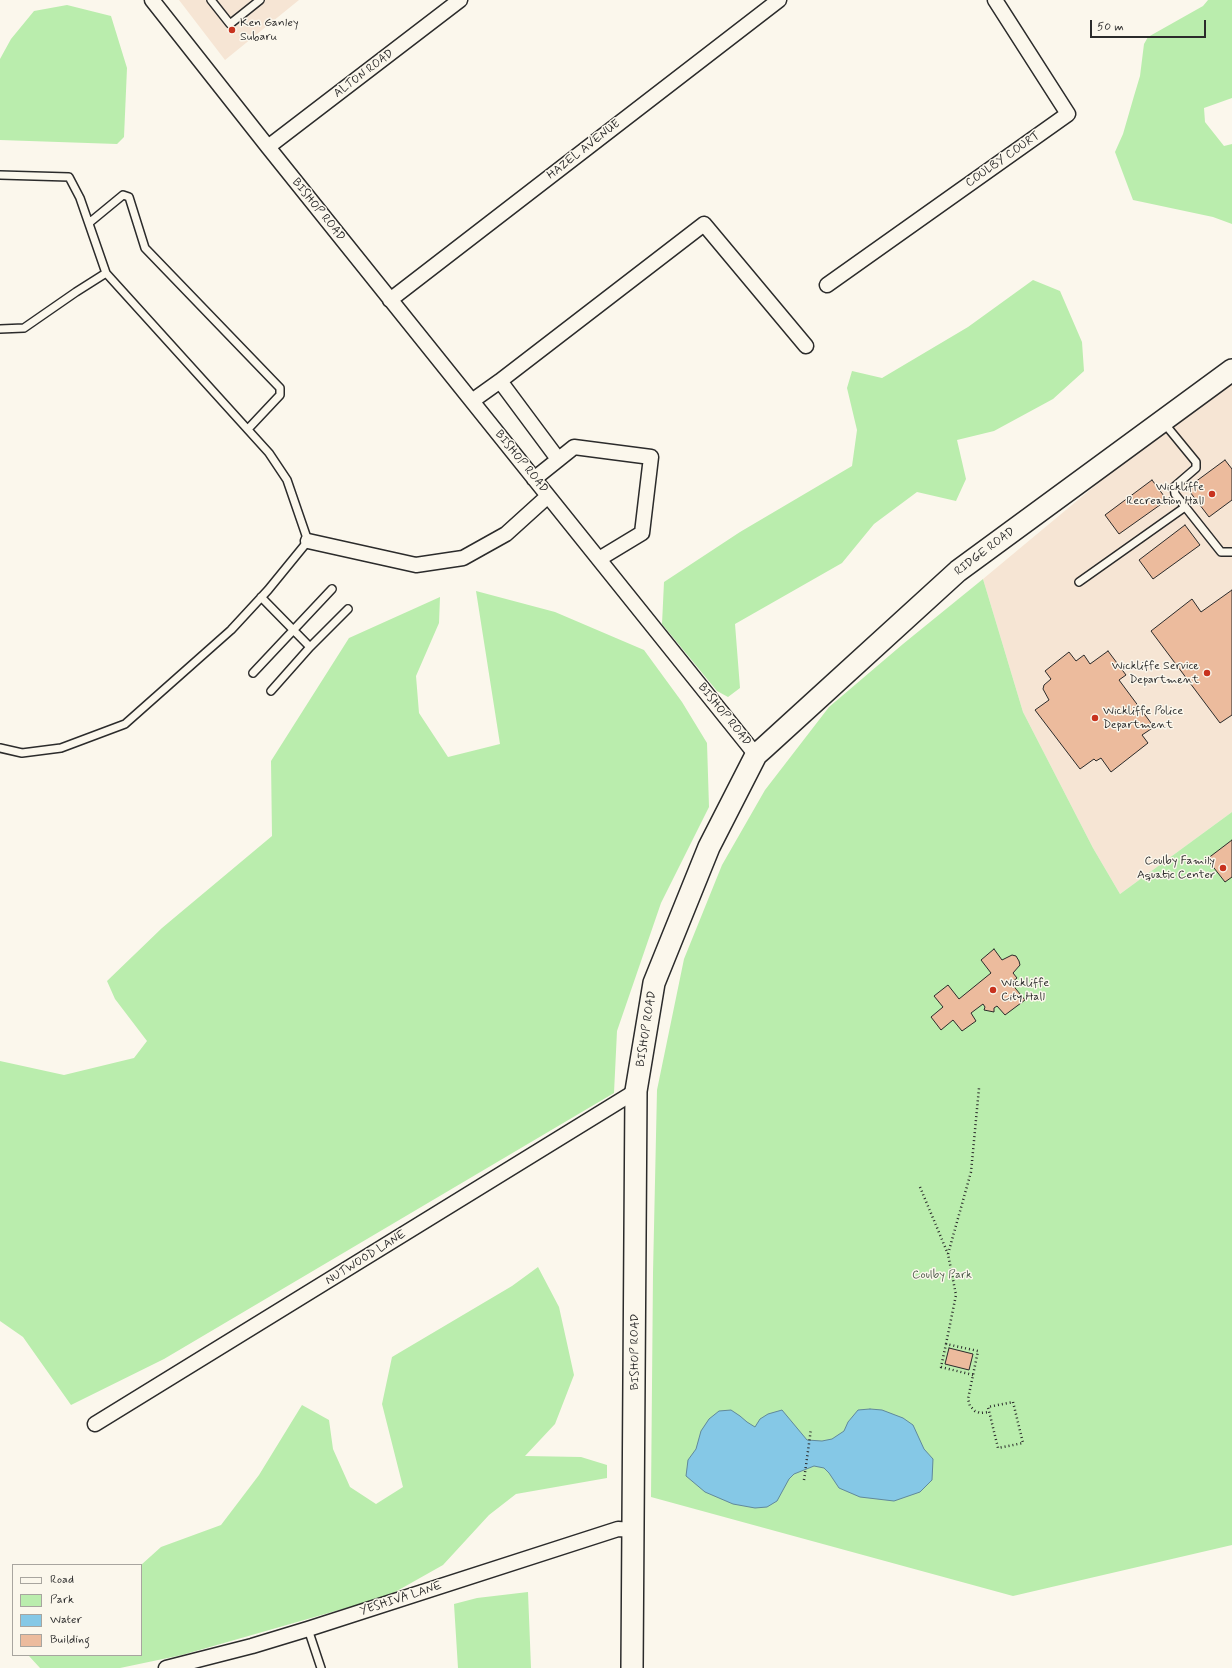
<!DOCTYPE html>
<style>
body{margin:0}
#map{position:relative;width:1232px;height:1668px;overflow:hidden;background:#fbf7ec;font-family:Mynerve,sans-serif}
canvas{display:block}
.legend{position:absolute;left:12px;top:1564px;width:130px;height:92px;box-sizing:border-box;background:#fbf7ec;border:1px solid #a8a59f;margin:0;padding:5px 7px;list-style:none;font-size:12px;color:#2b2b2b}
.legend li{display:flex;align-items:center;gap:8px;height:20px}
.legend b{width:20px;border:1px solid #a8a59f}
.scale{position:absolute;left:1090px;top:20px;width:116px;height:18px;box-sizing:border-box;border:2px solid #2b2b2b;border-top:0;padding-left:5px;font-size:12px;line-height:14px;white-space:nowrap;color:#2b2b2b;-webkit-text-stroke:3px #fbf7ec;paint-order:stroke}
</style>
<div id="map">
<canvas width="1232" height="1668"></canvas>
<ul class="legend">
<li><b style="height:5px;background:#fbf7ec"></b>Road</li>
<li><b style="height:11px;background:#baedad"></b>Park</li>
<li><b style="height:11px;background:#85c8e6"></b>Water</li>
<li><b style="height:11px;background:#ecbb9d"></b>Building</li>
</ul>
<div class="scale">50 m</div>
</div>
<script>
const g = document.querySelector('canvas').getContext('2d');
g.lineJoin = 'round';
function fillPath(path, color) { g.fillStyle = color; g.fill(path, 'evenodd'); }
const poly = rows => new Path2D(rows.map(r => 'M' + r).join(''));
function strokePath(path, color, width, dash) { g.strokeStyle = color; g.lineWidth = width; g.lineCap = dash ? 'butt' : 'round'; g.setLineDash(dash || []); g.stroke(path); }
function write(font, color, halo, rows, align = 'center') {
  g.font = font + ' Mynerve,sans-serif'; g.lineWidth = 3; g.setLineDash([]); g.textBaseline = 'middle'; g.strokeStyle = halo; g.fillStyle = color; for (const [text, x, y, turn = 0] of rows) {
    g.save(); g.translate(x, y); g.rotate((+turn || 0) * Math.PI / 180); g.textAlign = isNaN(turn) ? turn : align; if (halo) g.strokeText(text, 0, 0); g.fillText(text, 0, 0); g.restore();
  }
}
const built = poly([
 [179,0,299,0,225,60],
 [1232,378,1232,812,1120,894,1093,848,1023,712,983,579,1156,435]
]);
const green = poly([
 [1208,0,1232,0,1232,98,1204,108,1205,122,1224,146,1232,144,1232,224,1213,217,1133,200,1115,152,1123,134,1134,96,1140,76,1144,44,1148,37,1203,6],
 [67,5,111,16,127,68,124,137,117,144,0,140,0,59,11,39,34,11],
 [1033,280,1060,291,1082,342,1084,371,1053,399,994,431,957,440,966,479,956,501,917,492,874,524,842,563,735,624,740,688,728,697,717,691,662,624,664,582,740,532,852,466,857,430,847,388,852,371,882,378,968,327],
 [983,579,1023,712,1093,848,1120,894,1232,812,1232,1545,1013,1596,651,1497,653,1273,657,1090,684,959,722,865,765,790,829,707,903,644],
 [476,591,555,612,644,650,682,702,707,743,709,807,661,903,617,1031,614,1093,164,1359,71,1405,23,1337,0,1321,0,1061,64,1075,134,1058,147,1041,115,999,107,981,162,928,272,836,271,761,349,638,440,597,439,623,416,676,419,713,448,757,500,744],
 [538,1267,559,1307,574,1375,555,1424,525,1456,581,1457,607,1465,607,1478,516,1494,489,1515,443,1565,388,1596,182,1655,120,1668,40,1668,29,1656,31,1655,141,1655,141,1565,161,1547,221,1525,259,1475,302,1405,329,1420,333,1449,350,1487,376,1504,403,1487,382,1404,392,1357,512,1286],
 [528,1592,531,1668,458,1668,454,1604,477,1598]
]);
const water = poly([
 [870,1409,882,1410,903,1418,913,1425,924,1449,933,1459,932,1480,920,1492,894,1501,860,1497,839,1488,829,1473,824,1468,814,1466,794,1474,789,1479,777,1501,767,1507,755,1508,733,1504,705,1492,686,1476,688,1460,696,1449,701,1431,709,1419,719,1411,731,1410,740,1416,747,1422,755,1427,760,1419,768,1414,782,1410,807,1440,822,1441,832,1439,844,1431,848,1422,858,1410,870,1409]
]);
const building = poly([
 [1225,460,1232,469,1232,500,1209,517,1187,488,1225,460],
 [1152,480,1167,500,1119,534,1105,515,1152,480],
 [1185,525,1200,545,1153,579,1139,560,1185,525],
 [1232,590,1232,715,1220,723,1151,631,1192,599,1201,612,1232,590],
 [1108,651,1126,675,1119,680,1154,727,1142,735,1148,743,1111,772,1101,758,1096,761,1094,759,1080,769,1035,710,1049,700,1043,689,1044,685,1051,679,1045,671,1069,652,1076,661,1084,655,1090,664,1108,651],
 [1232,840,1232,877,1225,882,1207,859,1232,840],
 [994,949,1002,960,1012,955,1016,956,1019,961,1020,965,1013,973,1017,978,1011,983,1025,1000,1005,1015,997,1006,994,1008,994,1012,984,1010,985,1007,983,1004,971,1013,976,1021,962,1031,953,1020,941,1030,931,1017,943,1007,934,996,948,985,959,999,991,973,981,960,994,949],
 [949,1348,973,1354,969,1370,945,1364,949,1348]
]);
const path = poly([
 [920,1187,948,1254],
 [946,1344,956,1295,948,1254,971,1172,979,1088],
 [973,1375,941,1367,946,1344,978,1351,968,1399,970,1406,975,1411,980,1413,990,1412],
 [1013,1402,1023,1443,998,1448,988,1407,1013,1402],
 [804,1480,811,1429]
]);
const lane = poly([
 [211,0,230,24,260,0],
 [0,175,69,177,80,198,106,273,269,453,287,480,308,541,268,590,231,630,125,724,61,748,22,753,0,748],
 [89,223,123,195,129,197,145,248,280,388,280,395,248,429],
 [0,329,24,328,76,292,106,273],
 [1164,423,1196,462,1196,468,1174,487,1175,494,1221,552,1232,552],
 [1079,582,1185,507],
 [261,597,310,647,271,691],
 [310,647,348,609],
 [253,673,332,589],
 [308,1629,321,1668]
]);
const street = poly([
 [152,0,268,147,756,755],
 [268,147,460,0],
 [827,285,1068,114,995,0],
 [390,300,779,0],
 [472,401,500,381],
 [558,459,500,381,704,224,806,346],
 [534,479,574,447,651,457,642,533,599,559],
 [308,541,416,565,463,558,506,534,548,496],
 [95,1424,636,1091],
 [166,1668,252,1646,308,1629,618,1529,634,1530]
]);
const secondary = poly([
 [632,1668,636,1091,654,983,709,847,756,755,765,747,958,571,1232,370]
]);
const markers = [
 [232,30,4,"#c8321e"],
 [1212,494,4,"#c8321e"],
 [1207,673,4,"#c8321e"],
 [1095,718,4,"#c8321e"],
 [1223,868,4,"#c8321e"],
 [993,990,4,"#c8321e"]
];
const poiNames = [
 ["Ken Ganley",240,23],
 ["Subaru",240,37],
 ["Wickliffe",1204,487,"right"],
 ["Recreation Hall",1204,501,"right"],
 ["Wickliffe Service",1199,666,"right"],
 ["Department",1199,680,"right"],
 ["Wickliffe Police",1103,711],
 ["Department",1103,725],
 ["Coulby Family",1215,861,"right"],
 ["Aquatic Center",1215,875,"right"],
 ["Wickliffe",1001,983],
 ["City Hall",1001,997]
];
const streetNames = [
 ["ALTON ROAD",364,74,-37],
 ["HAZEL AVENUE",584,150,-38],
 ["COULBY COURT",1003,160,-35],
 ["BISHOP ROAD",318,210,51],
 ["BISHOP ROAD",521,462,51],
 ["RIDGE ROAD",985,552,-37],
 ["BISHOP ROAD",724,715,51],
 ["BISHOP ROAD",647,1029,-81],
 ["NUTWOOD LANE",366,1258,-32],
 ["BISHOP ROAD",635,1352,-90],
 ["YESHIVA LANE",401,1599,-18]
];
const parkNames = [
 ["Coulby Park",942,1275]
];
fillPath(built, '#f6e5d4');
fillPath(green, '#baedad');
fillPath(water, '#85c8e6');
strokePath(water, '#61899b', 1);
fillPath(building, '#ecbb9d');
strokePath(building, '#2b2b2b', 1);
strokePath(lane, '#2b2b2b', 10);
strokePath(street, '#2b2b2b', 17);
strokePath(secondary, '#2b2b2b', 24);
strokePath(path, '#2b2b2b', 2.5, [1, 3]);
strokePath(lane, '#fbf7ec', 7);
strokePath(street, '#fbf7ec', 14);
strokePath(secondary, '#fbf7ec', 21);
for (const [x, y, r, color] of markers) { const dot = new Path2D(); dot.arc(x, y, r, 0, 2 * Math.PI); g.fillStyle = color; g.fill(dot); strokePath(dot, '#fbf7ec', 1.5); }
write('12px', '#2b2b2b', '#fbf7ec', poiNames, 'left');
write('12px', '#2b2b2b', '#fbf7ec', streetNames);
write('12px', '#4f5c4c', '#fbf7ec', parkNames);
</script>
